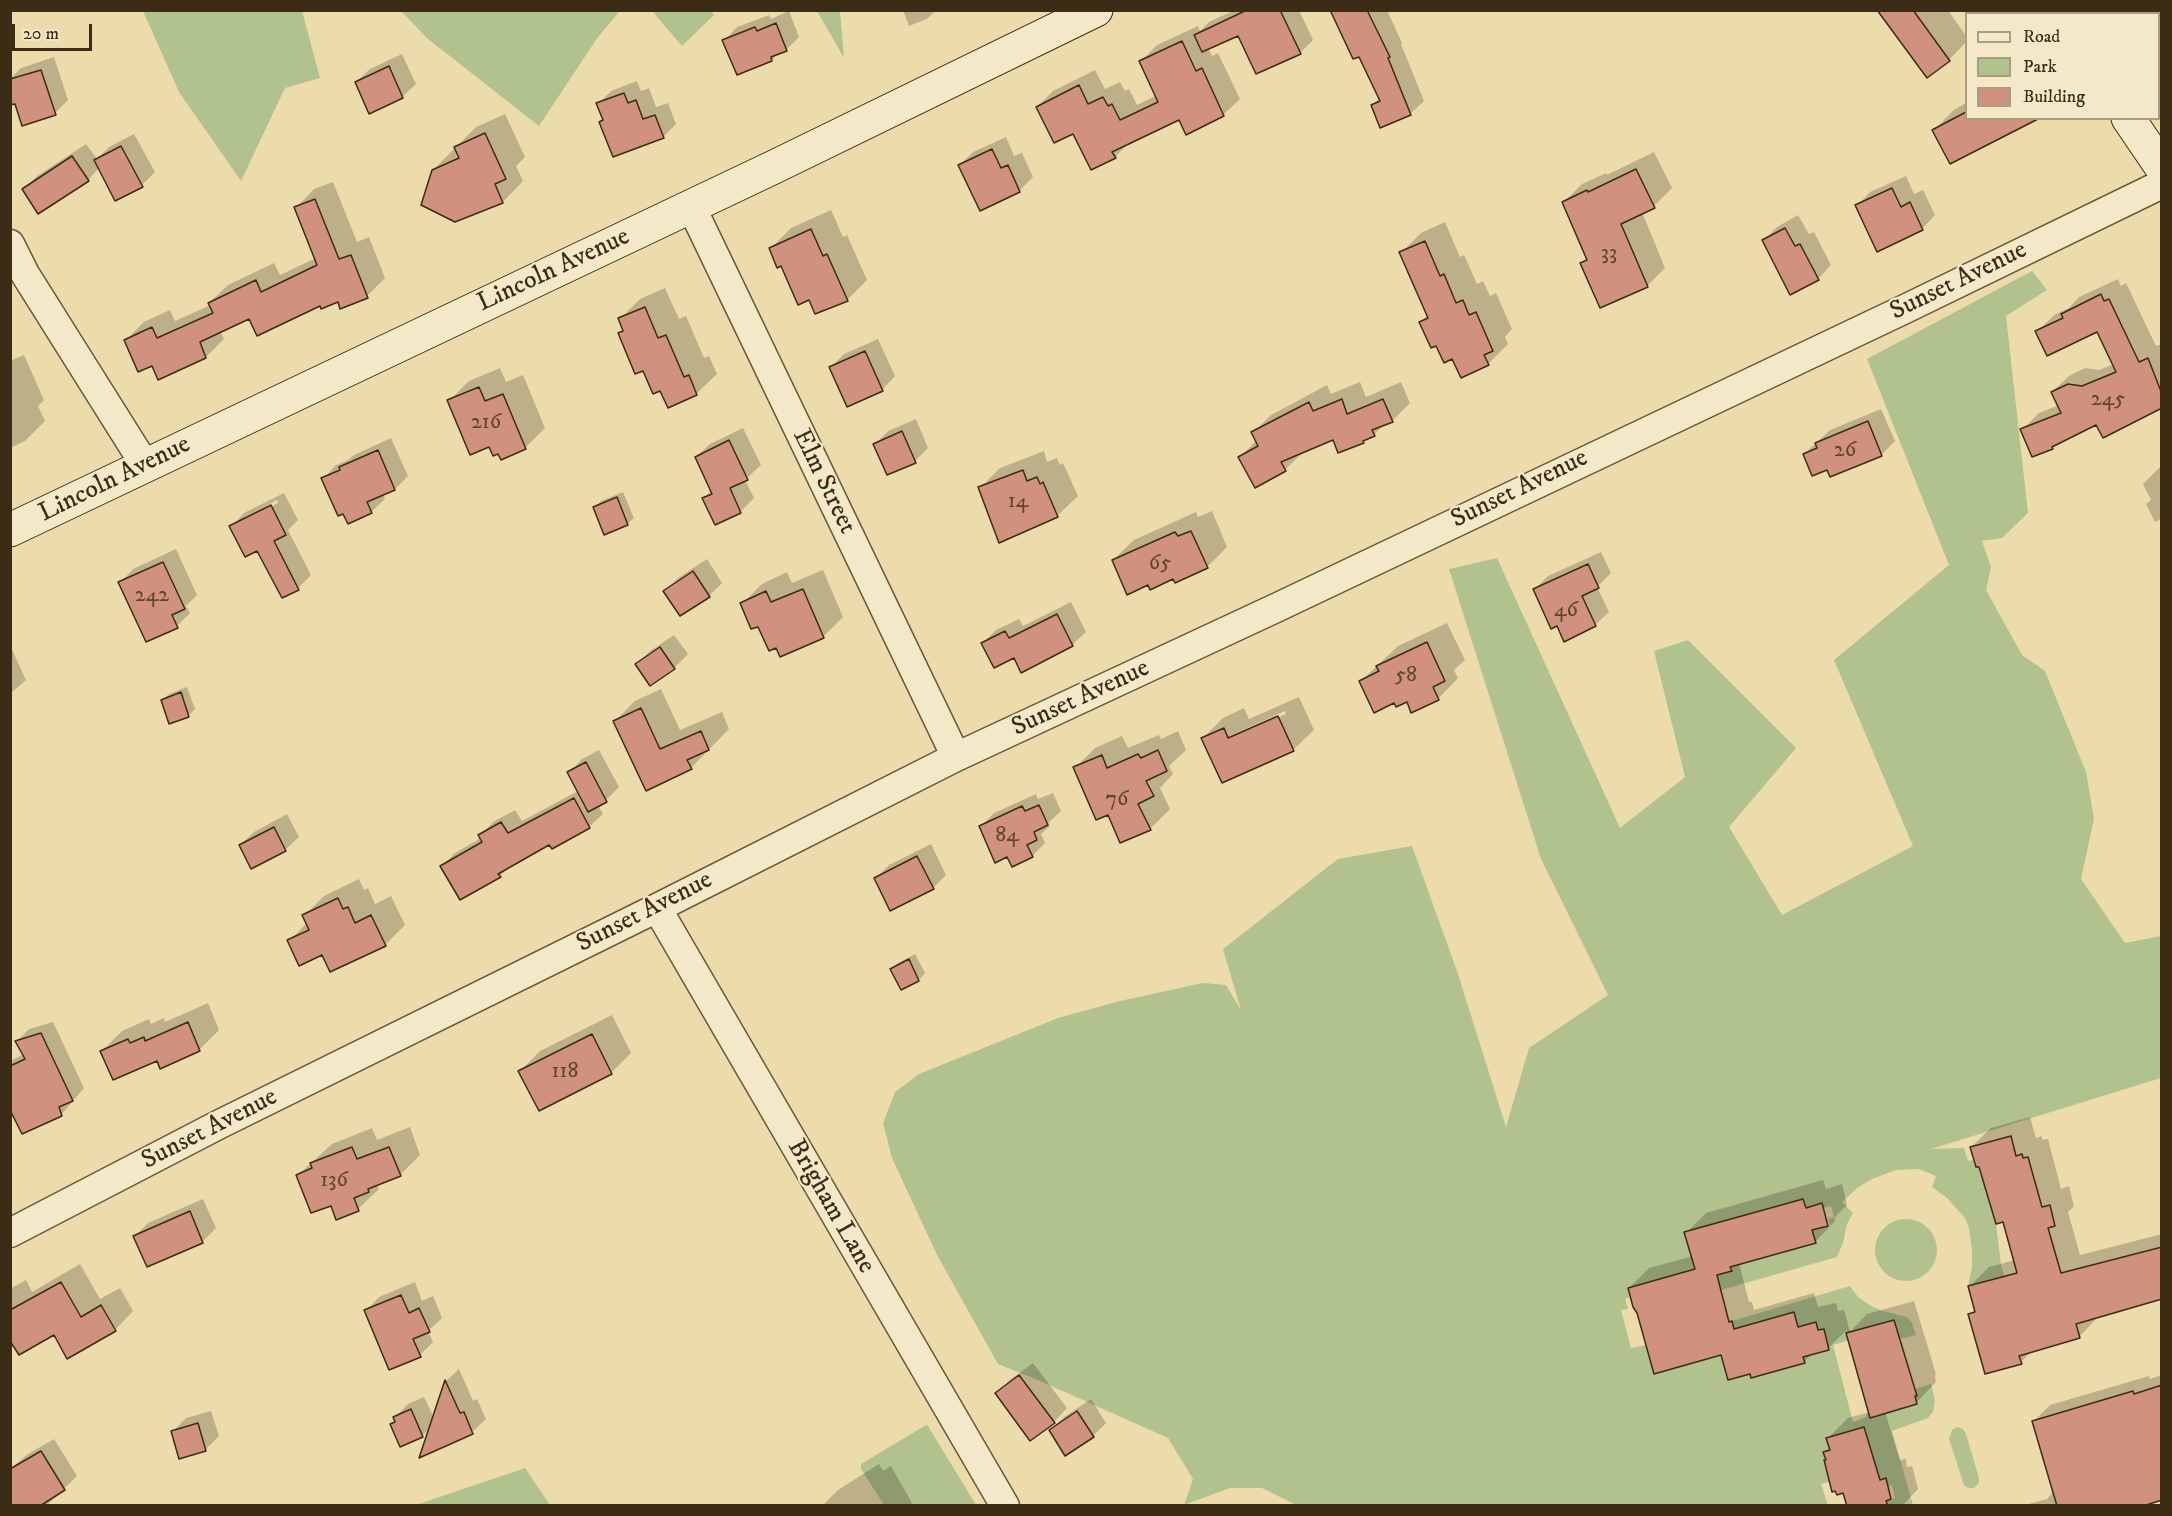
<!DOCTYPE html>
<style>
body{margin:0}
#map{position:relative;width:2172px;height:1516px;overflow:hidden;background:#eddcab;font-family:"IM FELL DW Pica",serif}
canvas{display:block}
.frame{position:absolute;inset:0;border:12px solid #3d2c15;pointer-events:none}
.legend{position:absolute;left:1965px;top:12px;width:195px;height:108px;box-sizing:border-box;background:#f3e8c8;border:2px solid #aa9d80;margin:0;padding:8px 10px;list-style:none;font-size:18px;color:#3d2c15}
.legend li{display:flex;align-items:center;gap:12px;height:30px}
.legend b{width:30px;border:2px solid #aa9d80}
.scale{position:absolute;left:12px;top:24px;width:80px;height:27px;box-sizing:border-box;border:3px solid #3d2c15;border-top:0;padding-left:8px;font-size:18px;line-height:21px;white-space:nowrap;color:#3d2c15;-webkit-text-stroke:4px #f3e8c8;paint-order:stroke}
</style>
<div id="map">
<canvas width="2172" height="1516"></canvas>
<div class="frame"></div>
<ul class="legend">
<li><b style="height:8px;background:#f3e8c8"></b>Road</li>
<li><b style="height:16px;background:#b2c28e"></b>Park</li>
<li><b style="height:16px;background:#d0917e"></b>Building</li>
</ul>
<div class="scale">20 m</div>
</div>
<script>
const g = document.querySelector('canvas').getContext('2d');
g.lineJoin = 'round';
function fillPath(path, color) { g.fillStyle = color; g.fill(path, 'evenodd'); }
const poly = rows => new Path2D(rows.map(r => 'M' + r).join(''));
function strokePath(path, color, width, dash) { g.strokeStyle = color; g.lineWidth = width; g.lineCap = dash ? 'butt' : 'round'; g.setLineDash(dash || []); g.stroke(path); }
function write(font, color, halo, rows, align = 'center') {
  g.font = font + ' "IM FELL DW Pica",serif'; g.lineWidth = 4.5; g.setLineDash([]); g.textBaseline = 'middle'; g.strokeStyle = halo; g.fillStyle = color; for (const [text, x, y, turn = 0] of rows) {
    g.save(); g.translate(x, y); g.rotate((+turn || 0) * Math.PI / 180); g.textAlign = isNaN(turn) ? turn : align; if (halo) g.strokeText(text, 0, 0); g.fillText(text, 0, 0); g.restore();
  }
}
const green = poly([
 [143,11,302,11,320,78,285,88,241,181,179,92],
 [401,11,620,11,598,37,539,126,428,39],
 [652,11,711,11,714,15,682,46],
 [817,11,840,11,844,58],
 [2032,271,2047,290,2006,316,2028,513,2002,538,1982,541,1991,567,1986,590,2022,655,2045,671,2086,772,2094,819,2081,879,2125,943,2161,936,2161,1078,1931,1149,1964,1148,1968,1161,1973,1160,1976,1167,1979,1167,1996,1224,2001,1265,2006,1282,1997,1278,1968,1286,1972,1268,1972,1249,1969,1228,1965,1218,1947,1198,1932,1187,1936,1176,1919,1169,1896,1170,1872,1179,1857,1188,1842,1202,1853,1213,1847,1224,1843,1243,1837,1257,1721,1290,1717,1275,1732,1271,1730,1267,1816,1243,1812,1230,1830,1226,1828,1219,1834,1217,1831,1206,1823,1208,1822,1203,1806,1208,1803,1199,1685,1233,1695,1269,1628,1288,1630,1297,1625,1299,1628,1309,1621,1310,1631,1348,1646,1345,1654,1374,1721,1355,1750,1374,1752,1378,1804,1363,1803,1357,1818,1330,1816,1322,1798,1327,1794,1312,1734,1329,1732,1321,1850,1286,1858,1297,1871,1306,1883,1311,1907,1317,1912,1323,1916,1335,1896,1340,1894,1320,1852,1332,1853,1339,1833,1345,1853,1422,1866,1417,1868,1411,1917,1396,1915,1389,1931,1384,1935,1400,1933,1412,1928,1418,1892,1431,1913,1505,1888,1505,1886,1501,1895,1498,1892,1485,1888,1486,1885,1478,1880,1480,1869,1444,1855,1429,1826,1438,1830,1450,1824,1452,1826,1460,1823,1461,1827,1473,1830,1472,1832,1481,1821,1484,1828,1505,1298,1506,1262,1488,1230,1488,1184,1505,1193,1479,1168,1438,1038,1380,998,1364,937,1255,892,1158,883,1123,895,1092,919,1074,1058,1018,1120,1001,1203,983,1226,985,1241,1010,1223,949,1338,859,1412,846,1458,974,1506,1127,1529,1048,1608,995,1541,859,1449,569,1497,558,1620,828,1685,777,1654,651,1688,640,1796,748,1729,827,1782,915,1913,846,1834,660,1949,565,1867,359],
 '1875 1250a31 31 0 1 1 62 0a31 31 0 1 1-62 0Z',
 [926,1425,928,1426,976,1505,884,1505,861,1469,861,1464],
 [1957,1427,1963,1429,1966,1434,1979,1478,1979,1483,1974,1488,1968,1488,1964,1485,1949,1439,1952,1430],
 [525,1468,550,1505,416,1505]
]);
const shadow = poly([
 [903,10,936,10,927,19,909,26],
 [1235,10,1299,10,1313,40,1300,53,1239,34,1208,48,1212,56,1218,53,1240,99,1223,115,1179,118,1131,141,1115,157,1037,107,1053,91,1095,70,1105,89,1120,82,1125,91,1129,89,1137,105,1157,95,1141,61,1157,45,1198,26,1200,31,1209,22],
 [1332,10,1387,10,1402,43,1401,44,1424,101,1410,114,1373,105,1380,98,1359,55],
 [1879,10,1948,10,1966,36,1966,42,1949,60,1928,76],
 [789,11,799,37,786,50,778,53,772,60,724,41,737,27,769,15,771,19],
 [402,54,416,84,402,97,356,82,370,69],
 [54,57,68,100,55,113,10,89,10,79,21,68],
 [637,81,641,91,649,88,656,107,668,103,676,124,663,137,601,122,604,119,598,104,611,91],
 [1966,103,1966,118,1934,130,1954,110],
 [505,114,525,157,516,166,523,181,503,202,455,221,433,170,476,127],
 [134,134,155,172,142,185,99,168,88,180,24,189,37,176,86,144,97,159,109,147],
 [1006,137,1014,156,1022,153,1033,177,1019,191,981,209,960,165,973,152],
 [1654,152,1672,188,1654,206,1642,212,1665,268,1647,286,1582,263,1588,258,1564,202,1582,184,1606,173,1607,175],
 [1906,176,1914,194,1923,190,1935,215,1922,229,1857,206,1870,192],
 [333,182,357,242,369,237,385,278,367,296,249,317,220,331,224,339,206,357,126,340,144,322,170,310,175,321,211,305,209,303,228,285,274,263,280,275,316,258,296,208,314,189],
 [831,210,843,237,847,235,867,280,847,300,810,298,771,248,791,228],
 [1798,215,1809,234,1814,232,1831,265,1818,279,1764,240,1777,227],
 [1445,222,1460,257,1464,255,1477,284,1483,281,1490,296,1496,293,1512,329,1505,337,1508,344,1488,364,1453,357,1437,344,1421,322,1428,315,1401,253,1421,233],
 [2118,279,2121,286,2126,283,2156,346,2162,344,2162,407,2097,423,2056,443,2052,447,2022,430,2039,413,2059,405,2052,392,2069,376,2085,368,2099,370,2114,364,2098,330,2037,332,2054,315,2069,308,2079,297],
 [665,288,679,319,686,316,704,358,709,356,717,374,696,394,661,389,643,369,619,333,624,329,620,319,640,299],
 [878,339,895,376,882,390,831,367,844,354],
 [24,355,44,400,38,406,45,421,25,441,10,448,10,361],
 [500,368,506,382,523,375,545,428,525,448,499,452,449,401,469,381],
 [1360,382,1366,397,1401,382,1410,403,1392,421,1384,424,1374,435,1363,441,1334,438,1303,452,1285,470,1255,486,1240,457,1257,440,1253,433,1271,415,1327,385,1331,394],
 [1881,409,1895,441,1882,454,1831,475,1828,468,1804,454,1830,430],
 [916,419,928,448,915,461,875,444,888,431],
 [743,428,761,465,745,480,754,498,740,512,704,498,712,490,696,457,710,444],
 [391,438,408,476,395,489,383,494,385,499,371,512,323,479,336,465,348,460,354,455],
 [1044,451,1047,462,1057,458,1060,465,1063,463,1078,496,1057,516,980,488,1000,468],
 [2162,465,2162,519,2155,522,2146,504,2151,500,2143,484],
 [623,492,634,518,627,524,595,507,601,501],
 [284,493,298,520,288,530,311,575,298,588,231,527,244,513],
 [277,500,278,503,245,520,245,517],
 [1212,511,1227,547,1207,567,1149,583,1113,560,1134,540,1196,512,1198,517],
 [176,549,197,595,186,606,190,613,177,626,120,583,133,569],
 [1601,552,1611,573,1597,587,1609,612,1595,625,1557,624,1535,589,1548,576],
 [707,559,722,583,709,596,665,591,678,578],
 [823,570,843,617,823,637,776,646,742,604,762,584,787,572,792,583],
 [1071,602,1086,632,1072,645,1014,656,983,643,996,630,1019,619,1023,626],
 [1447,623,1465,660,1454,670,1458,678,1438,699,1407,700,1361,681,1398,646],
 [674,635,688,654,674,668,651,684,637,664,650,651],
 [10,645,26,680,10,694],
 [187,687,195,709,188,716,162,700,169,694],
 [661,689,680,730,722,712,729,729,691,768,646,789,614,722,635,701],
 [1299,697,1314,730,1293,750,1222,781,1203,738,1223,718,1244,708,1249,719],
 [1285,711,1286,714,1230,739,1230,736],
 [1178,731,1186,750,1169,766,1173,774,1160,788,1170,809,1150,829,1109,813,1075,768,1095,748,1122,736,1128,748,1159,735,1161,739],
 [599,750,619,787,606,800,598,805,603,814,589,827,550,843,511,865,500,876,442,866,455,853,481,838,480,836,493,822,515,810,522,821,578,791,569,773,582,759],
 [1053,793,1061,811,1048,823,1050,826,1041,834,1045,843,1032,856,981,826,994,813,1036,794,1038,799],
 [287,814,299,837,285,850,240,845,254,832],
 [931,844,946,875,933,888,876,878,889,865],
 [359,879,364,890,368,888,375,904,391,896,405,925,385,945,322,953,289,941,307,923,304,916,324,896],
 [915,954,925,973,919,980,902,988,892,969,898,963],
 [208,1003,219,1030,199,1050,101,1052,122,1031,149,1019,151,1024,164,1018,165,1022],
 [612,1015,631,1053,611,1073,520,1071,540,1051],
 [53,1022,84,1088,62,1114,23,1132,10,1106,10,1061,24,1054,17,1041,29,1029],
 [2030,1117,2036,1138,2042,1136,2042,1140,2048,1139,2061,1189,2069,1186,2074,1206,2068,1212,2080,1255,2162,1234,2162,1297,2098,1317,2079,1337,2033,1350,2021,1362,1970,1315,1976,1308,1970,1286,1989,1267,2015,1260,2004,1220,1971,1147,1991,1128],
 [410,1127,420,1155,400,1175,377,1184,379,1189,358,1209,337,1218,331,1204,298,1175,332,1144,372,1128,377,1140],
 [1823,1180,1826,1189,1842,1184,1847,1205,1834,1218,1835,1221,1815,1242,1739,1263,1749,1302,1752,1302,1754,1310,1814,1293,1818,1307,1836,1303,1838,1311,1844,1310,1850,1332,1867,1314,1914,1301,1936,1374,1935,1376,1936,1382,1916,1403,1885,1412,1900,1460,1906,1459,1907,1467,1912,1466,1918,1489,1902,1506,1848,1506,1844,1491,1827,1459,1825,1452,1830,1447,1828,1438,1848,1418,1870,1412,1846,1331,1828,1348,1814,1352,1804,1362,1751,1372,1722,1353,1638,1313,1629,1288,1649,1268,1693,1256,1686,1233,1706,1213],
 [203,1199,216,1228,202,1242,135,1236,148,1223],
 [80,1264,100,1299,120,1288,133,1311,115,1330,54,1333,10,1345,10,1289,26,1280,32,1292],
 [415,1282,422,1301,433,1296,442,1318,428,1331,433,1342,420,1355,366,1311,379,1297],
 [1033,1363,1067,1408,1054,1422,997,1393,1010,1380],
 [459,1369,473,1401,477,1399,486,1419,472,1432,421,1455,430,1428,422,1436,392,1424,396,1421,394,1418,408,1404,424,1397,434,1418,446,1381],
 [2162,1375,2162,1498,2138,1506,2021,1506,2047,1499,2054,1491,2034,1421,2050,1405,2149,1376,2150,1379],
 [1091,1399,1106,1423,1093,1436,1050,1430,1064,1417],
 [211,1411,219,1436,205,1450,173,1431,186,1418],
 [54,1439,77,1476,46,1506,10,1506,10,1469,28,1454],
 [879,1464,883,1471,891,1466,912,1503,909,1506,822,1506,838,1490]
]);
const building = poly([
 [1247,10,1280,10,1301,54,1256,74,1238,36,1202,52,1194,35,1247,10],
 [1330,10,1367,10,1390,57,1388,58,1411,115,1380,128,1371,105,1380,101,1359,57,1353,59,1330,10],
 [1877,10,1913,10,1950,61,1927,78,1877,10],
 [776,23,787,51,771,57,772,61,737,75,722,40,755,27,757,31,776,23],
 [1182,41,1196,71,1202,68,1224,116,1186,135,1179,120,1112,152,1116,158,1091,170,1073,134,1054,143,1036,107,1079,85,1088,104,1103,97,1108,106,1112,104,1120,120,1158,102,1139,61,1182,41],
 [389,66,403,98,369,114,355,82,389,66],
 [41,70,56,115,22,126,15,104,10,105,10,79,41,70],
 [624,93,628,103,636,100,643,119,655,115,664,138,613,157,599,122,603,120,596,103,624,93],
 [1966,112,1966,118,2040,118,1950,164,1932,130,1966,112],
 [485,133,506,179,495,184,503,203,455,222,421,205,432,170,459,158,454,147,485,133],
 [121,146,143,187,115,201,94,160,121,146],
 [992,149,1001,168,1008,165,1020,192,980,211,958,165,992,149],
 [72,156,89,181,38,214,22,189,72,156],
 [1636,169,1655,208,1621,224,1648,287,1600,308,1580,263,1587,260,1562,202,1587,190,1588,192,1636,169],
 [1892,188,1901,207,1910,202,1923,230,1877,252,1855,205,1892,188],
 [315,199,339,259,351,255,368,298,340,309,338,302,321,309,320,306,257,336,249,319,200,342,206,358,158,380,152,366,138,372,124,340,152,327,157,338,213,313,208,303,256,280,261,292,317,265,294,207,315,199],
 [1785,228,1795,246,1800,244,1819,280,1790,295,1762,240,1785,228],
 [811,229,823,256,827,254,848,301,815,314,809,300,798,305,781,266,777,268,769,248,811,229],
 [1425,241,1440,276,1444,274,1456,303,1463,300,1469,315,1476,312,1493,351,1484,355,1489,365,1461,378,1452,359,1444,363,1436,346,1431,348,1419,322,1428,318,1399,252,1425,241],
 [2101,294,2104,301,2109,299,2139,362,2148,358,2162,394,2162,408,2103,438,2096,425,2052,447,2053,449,2032,457,2020,429,2061,413,2051,392,2068,384,2082,386,2116,372,2097,332,2047,356,2035,331,2063,318,2061,314,2101,294],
 [645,307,658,338,666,335,684,377,689,375,697,395,668,408,660,391,653,394,643,371,635,374,618,333,623,331,618,318,645,307],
 [865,351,883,391,847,407,829,367,865,351],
 [479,387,485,401,503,394,526,449,501,460,498,454,493,456,489,447,470,455,447,400,479,387],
 [1342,399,1347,414,1383,399,1393,422,1372,430,1375,436,1363,441,1364,443,1338,453,1333,440,1281,462,1286,471,1255,488,1238,457,1258,446,1251,432,1309,402,1313,411,1342,399],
 [1868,421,1882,456,1830,477,1827,470,1812,476,1803,454,1817,448,1815,443,1868,421],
 [902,431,916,463,887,475,873,444,902,431],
 [729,440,748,480,730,488,741,513,715,525,702,498,712,494,695,457,729,440],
 [378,450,395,490,367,502,372,513,348,524,343,514,338,516,321,478,340,470,339,467,378,450],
 [1023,470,1027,481,1037,477,1040,484,1043,482,1058,517,999,543,978,487,1023,470],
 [617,497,628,525,604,535,593,507,617,497],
 [271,505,286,535,274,541,299,590,282,598,257,551,245,557,229,526,271,505],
 [1191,531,1208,568,1175,583,1173,579,1150,590,1148,585,1127,595,1112,560,1175,532,1178,536,1191,531],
 [163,562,185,609,172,615,178,628,146,642,118,582,163,562],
 [1588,564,1599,588,1582,596,1596,626,1564,642,1557,626,1551,629,1533,589,1588,564],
 [693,571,710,597,680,616,663,591,693,571],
 [803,589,824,638,780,657,776,648,769,651,758,627,751,629,740,603,766,591,771,602,803,589],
 [1057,614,1073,646,1021,673,1014,658,994,668,981,643,1005,631,1009,638,1057,614],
 [1427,642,1445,681,1433,687,1439,700,1411,713,1407,702,1396,707,1394,703,1374,713,1359,681,1379,671,1376,666,1427,642],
 [660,647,675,669,650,686,635,664,660,647],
 [181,692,189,717,169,724,161,700,181,692],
 [641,708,660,749,701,731,709,750,687,760,692,769,646,791,613,721,641,708],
 [1278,716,1294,751,1222,783,1201,738,1224,728,1228,738,1278,716],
 [1158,750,1167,771,1146,781,1154,796,1138,804,1151,830,1120,843,1108,815,1096,820,1073,767,1102,755,1107,768,1138,754,1141,758,1158,750],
 [586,762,607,802,588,812,567,772,586,762],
 [574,798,590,828,552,849,549,845,498,874,501,877,460,900,440,866,482,842,478,835,501,822,508,833,574,798],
 [1039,805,1048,825,1034,832,1037,840,1027,845,1033,857,1012,867,1007,857,995,863,979,826,1022,806,1025,811,1039,805],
 [274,827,286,851,251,869,239,845,274,827],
 [917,856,934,889,890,911,874,878,917,856],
 [338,898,343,909,348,907,355,923,371,915,386,946,330,972,322,955,299,966,287,940,309,930,302,915,338,898],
 [909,959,919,981,901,990,890,969,909,959],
 [188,1022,200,1051,160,1069,157,1061,113,1080,100,1051,128,1039,130,1043,144,1037,145,1041,188,1022],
 [41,1033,73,1101,59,1107,62,1116,22,1134,10,1110,10,1066,25,1059,15,1041,41,1033],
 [592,1034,612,1074,539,1111,518,1071,592,1034],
 [2011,1136,2016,1156,2022,1154,2023,1158,2028,1157,2042,1207,2050,1205,2055,1226,2048,1228,2061,1273,2162,1247,2162,1299,2076,1324,2080,1338,2019,1356,2022,1364,1985,1374,1968,1314,1975,1312,1968,1286,2017,1273,2003,1222,1996,1224,1979,1167,1976,1167,1970,1147,2011,1136],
 [352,1147,357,1159,389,1147,401,1176,368,1189,369,1192,354,1198,359,1211,336,1220,331,1206,311,1213,296,1175,312,1168,310,1163,352,1147],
 [1803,1199,1806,1208,1822,1203,1828,1226,1812,1230,1816,1243,1730,1267,1732,1271,1717,1275,1729,1322,1732,1321,1734,1329,1794,1312,1798,1327,1816,1322,1818,1330,1824,1329,1829,1350,1803,1357,1805,1363,1751,1378,1750,1374,1728,1380,1721,1355,1654,1374,1637,1313,1633,1307,1628,1288,1695,1269,1684,1232,1803,1199],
 [190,1211,203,1243,147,1267,133,1236,190,1211],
 [61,1282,81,1317,101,1305,116,1331,67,1359,54,1335,19,1355,10,1341,10,1310,61,1282],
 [401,1295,409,1313,419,1308,430,1332,413,1339,421,1357,389,1370,364,1310,401,1295],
 [1894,1320,1917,1396,1915,1396,1917,1404,1870,1418,1846,1333,1894,1320],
 [1019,1375,1055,1423,1030,1441,995,1393,1019,1375],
 [445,1380,460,1413,464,1412,473,1434,419,1458,445,1380],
 [2162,1385,2162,1500,2143,1506,2057,1506,2032,1421,2133,1391,2134,1394,2162,1385],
 [411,1409,423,1437,400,1447,390,1424,395,1422,393,1417,411,1409],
 [1077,1411,1094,1437,1065,1456,1049,1430,1077,1411],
 [198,1423,206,1451,179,1459,171,1431,198,1423],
 [1864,1427,1880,1480,1886,1478,1891,1499,1886,1501,1888,1506,1847,1506,1843,1493,1837,1495,1835,1491,1832,1492,1824,1460,1826,1460,1823,1452,1830,1450,1826,1438,1864,1427],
 [41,1451,65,1490,40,1506,10,1506,10,1469,41,1451]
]);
const street = poly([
 [691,206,956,757],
 [10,244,25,274,145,465],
 [657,908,1005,1506],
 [10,1233,218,1125,657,908,956,757,1278,607,1905,309,2162,184]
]);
const secondary = poly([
 [2054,10,2056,14],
 [2128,118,2162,168],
 [10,530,774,167,1096,10]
]);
const numberNames = [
 ["33",1609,254],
 ["245",2108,400],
 ["216",486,423],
 ["26",1845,451],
 ["14",1018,502],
 ["65",1160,564],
 ["242",152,596],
 ["46",1566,611],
 ["58",1406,676],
 ["76",1117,800],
 ["84",1007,836],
 ["118",565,1072],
 ["136",334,1181]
];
const streetNames = [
 ["Lincoln Avenue",554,271,-25],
 ["Sunset Avenue",1959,282,-26],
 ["Lincoln Avenue",115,480,-26],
 ["Elm Street",823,482,64],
 ["Sunset Avenue",1520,490,-26],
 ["Sunset Avenue",1081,699,-25],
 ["Sunset Avenue",645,913,-27],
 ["Sunset Avenue",210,1130,-27],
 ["Brigham Lane",830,1207,60]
];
fillPath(green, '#b2c28e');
fillPath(shadow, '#0003');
fillPath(building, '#d0917e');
strokePath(building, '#3d2c15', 1.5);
strokePath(street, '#69583a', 31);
strokePath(secondary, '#3d2c15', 35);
strokePath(street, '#f3e8c8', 28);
strokePath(secondary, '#f3e8c8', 33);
write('22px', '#62452f', null, numberNames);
write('26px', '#3d2c15', '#f3e8c8', streetNames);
</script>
